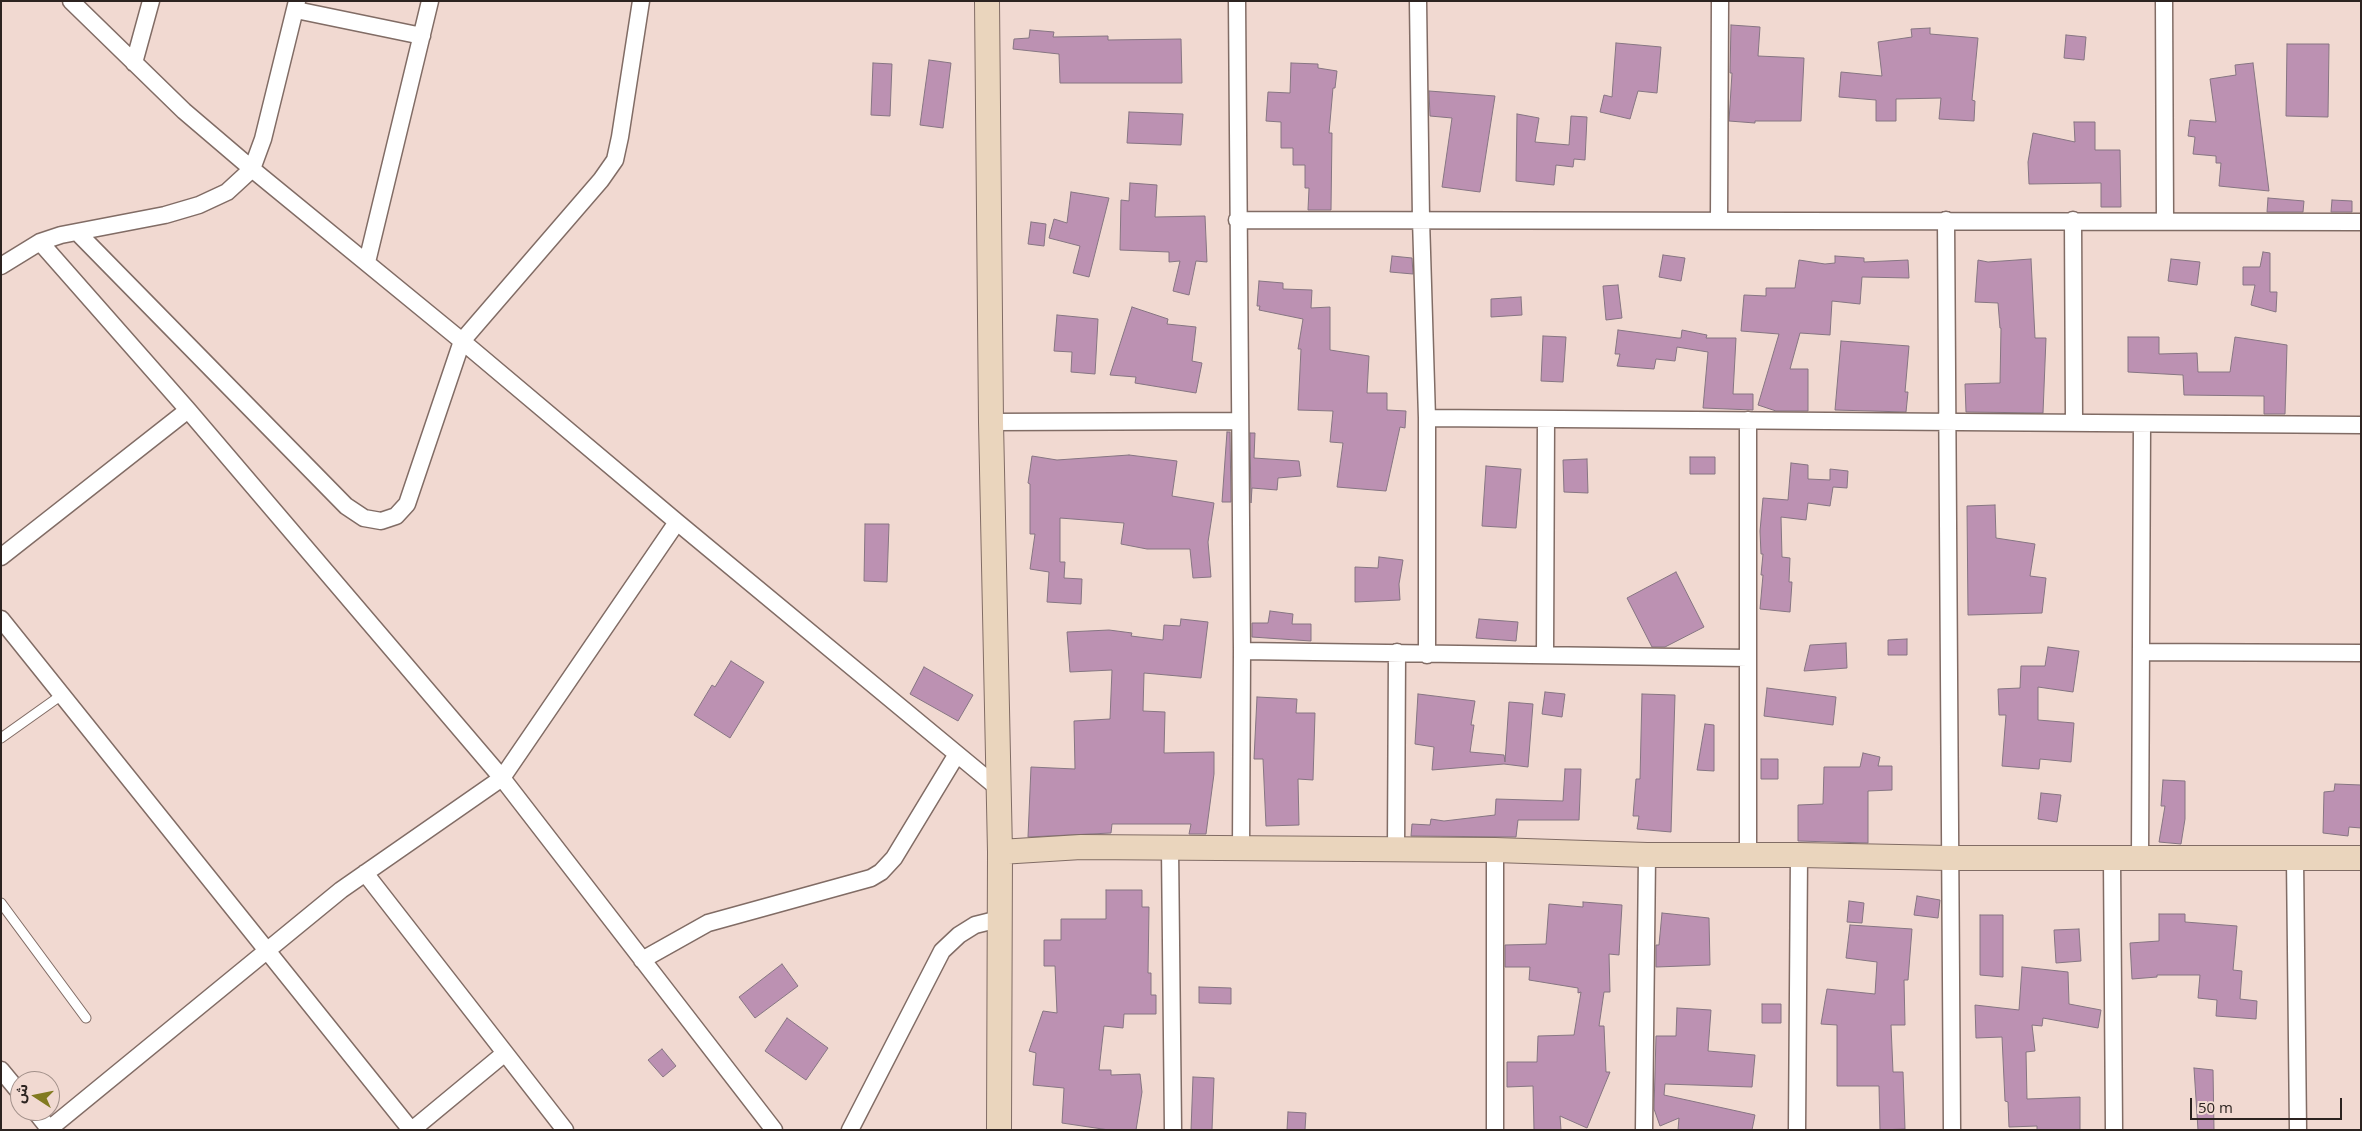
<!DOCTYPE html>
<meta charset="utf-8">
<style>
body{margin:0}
#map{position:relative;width:2362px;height:1131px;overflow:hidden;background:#f1d9d1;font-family:"Open Sans","Noto Sans Arabic",sans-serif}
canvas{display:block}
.frame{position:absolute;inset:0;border:2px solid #2c2320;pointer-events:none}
.north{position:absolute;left:10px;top:1071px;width:50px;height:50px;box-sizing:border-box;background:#f1d9d1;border:1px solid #a2908a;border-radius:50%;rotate:281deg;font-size:14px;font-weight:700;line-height:20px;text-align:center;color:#2c2320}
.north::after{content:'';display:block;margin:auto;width:18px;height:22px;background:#827a1f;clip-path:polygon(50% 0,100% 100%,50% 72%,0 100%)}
.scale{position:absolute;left:2190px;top:1098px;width:152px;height:22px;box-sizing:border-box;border:2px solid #2c2320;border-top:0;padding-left:6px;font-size:15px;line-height:18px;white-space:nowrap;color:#2c2320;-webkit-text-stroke:4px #f1d9d1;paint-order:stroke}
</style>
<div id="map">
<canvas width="2362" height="1131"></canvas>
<div class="frame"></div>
<div class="north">ش</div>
<div class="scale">50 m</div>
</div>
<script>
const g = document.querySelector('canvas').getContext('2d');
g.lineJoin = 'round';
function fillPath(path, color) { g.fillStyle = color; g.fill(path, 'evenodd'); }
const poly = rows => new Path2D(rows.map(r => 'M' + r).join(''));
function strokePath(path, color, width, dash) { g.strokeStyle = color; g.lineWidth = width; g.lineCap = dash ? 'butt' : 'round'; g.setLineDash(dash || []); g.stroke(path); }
const building = poly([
 [1731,25,1760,27,1758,56,1804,58,1801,121,1755,121,1755,123,1729,121,1732,73,1730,73,1731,25],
 [1930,28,1930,34,1978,38,1972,100,1975,101,1974,121,1939,119,1941,98,1896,99,1896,121,1876,121,1876,100,1839,97,1841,72,1882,76,1878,42,1912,37,1911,29,1930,28],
 [1030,30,1054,32,1053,37,1108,36,1108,40,1181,39,1182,83,1060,83,1059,54,1013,49,1014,39,1029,38,1030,30],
 [2066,35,2086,37,2084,60,2064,58,2066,35],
 [1616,43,1661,47,1657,93,1638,91,1630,119,1600,112,1604,95,1612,97,1616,43],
 [2287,44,2329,44,2328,117,2286,116,2287,44],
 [929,60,951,63,943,128,920,125,929,60],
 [873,63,892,64,890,116,871,115,873,63],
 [1291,63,1318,64,1318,68,1337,71,1335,88,1333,88,1329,133,1332,133,1331,210,1308,210,1309,188,1305,188,1305,165,1293,165,1293,148,1281,148,1281,122,1266,121,1268,92,1290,93,1291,63],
 [2253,63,2269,191,2219,186,2221,163,2216,163,2216,156,2193,154,2195,137,2188,136,2190,120,2216,122,2210,79,2236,75,2235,65,2253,63],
 [1429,91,1495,96,1480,192,1442,187,1452,118,1430,116,1429,91],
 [1129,112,1183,114,1181,145,1127,143,1129,112],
 [1517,114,1539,118,1535,142,1569,145,1571,116,1587,117,1585,160,1574,159,1573,167,1556,165,1554,185,1516,181,1517,114],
 [2074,122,2095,122,2095,150,2120,150,2121,207,2101,207,2101,183,2029,184,2028,162,2033,133,2075,142,2074,122],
 [1130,183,1157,185,1155,217,1205,216,1207,262,1196,261,1189,295,1173,291,1180,261,1169,262,1169,252,1120,250,1121,200,1129,201,1130,183],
 [1071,192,1109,198,1089,277,1073,273,1080,246,1049,238,1054,219,1067,223,1071,192],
 [2268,198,2304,201,2303,212,2267,212,2268,198],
 [2332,200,2352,201,2352,212,2331,212,2332,200],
 [1031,222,1046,224,1044,246,1028,244,1031,222],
 [2263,252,2270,253,2270,292,2277,292,2276,312,2251,305,2255,285,2243,285,2243,267,2260,267,2263,252],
 [1663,255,1685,258,1681,281,1659,277,1663,255],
 [1392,256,1412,258,1413,274,1390,272,1392,256],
 [1835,256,1864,258,1864,262,1908,260,1909,278,1862,277,1860,304,1832,301,1830,335,1800,333,1790,369,1808,369,1808,411,1776,411,1758,405,1779,334,1741,331,1744,295,1766,296,1766,288,1795,288,1799,260,1825,264,1835,263,1835,256],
 [2031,259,2035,338,2046,338,2043,413,1966,412,1965,384,2000,383,2001,328,2000,328,1998,303,1975,302,1978,260,1988,262,2031,259],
 [2171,259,2200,262,2197,285,2168,281,2171,259],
 [1259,281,1283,283,1283,289,1312,290,1311,308,1330,307,1330,350,1369,356,1367,393,1387,393,1387,410,1406,411,1405,428,1400,427,1386,491,1337,487,1343,443,1330,442,1333,411,1298,410,1301,349,1298,349,1303,319,1259,310,1260,306,1257,306,1259,281],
 [1618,285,1622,318,1606,320,1603,286,1618,285],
 [1521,297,1522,315,1491,317,1491,299,1521,297],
 [1132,307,1168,319,1167,324,1196,327,1192,361,1202,363,1196,393,1135,383,1136,377,1110,375,1132,307],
 [1057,315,1098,319,1095,374,1071,372,1072,352,1054,351,1057,315],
 [1618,330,1678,338,1681,338,1682,330,1707,335,1706,338,1736,338,1733,394,1753,394,1753,410,1703,408,1708,352,1677,347,1675,361,1656,359,1654,369,1617,366,1620,354,1615,354,1618,330],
 [1543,336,1566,337,1563,382,1541,381,1543,336],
 [2128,337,2159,337,2159,354,2197,353,2198,372,2230,372,2235,337,2287,345,2285,414,2264,414,2264,396,2184,395,2183,375,2128,372,2128,337],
 [1841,341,1909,346,1905,392,1908,392,1906,412,1835,410,1841,341],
 [1227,432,1230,432,1231,502,1222,502,1227,432],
 [1250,433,1255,433,1254,458,1299,461,1301,476,1278,478,1277,490,1252,488,1251,503,1250,433],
 [1129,455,1177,461,1172,496,1214,503,1208,542,1211,577,1193,578,1190,549,1147,549,1121,544,1124,523,1060,518,1060,562,1065,562,1064,578,1082,579,1081,604,1047,602,1049,572,1030,569,1035,534,1030,534,1030,484,1028,483,1032,456,1057,460,1129,455],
 [1690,457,1715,457,1715,474,1690,474,1690,457],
 [1587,459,1588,493,1564,492,1563,460,1587,459],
 [1791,463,1808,465,1808,479,1830,480,1830,469,1848,471,1847,488,1833,487,1830,506,1808,503,1806,520,1781,517,1782,557,1790,558,1789,582,1792,582,1790,612,1760,609,1763,575,1761,575,1763,554,1761,554,1760,531,1763,498,1788,500,1791,463],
 [1486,466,1521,469,1516,528,1482,526,1486,466],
 [1995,505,1996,538,2035,544,2030,576,2046,578,2042,613,1968,615,1967,506,1995,505],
 [865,524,889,524,887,582,864,581,865,524],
 [1379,557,1403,560,1399,584,1400,600,1355,602,1355,567,1378,568,1379,557],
 [1676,572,1704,627,1665,647,1652,647,1627,598,1676,572],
 [1270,611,1293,614,1292,624,1311,624,1311,641,1252,637,1252,623,1268,623,1270,611],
 [1181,619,1208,622,1201,678,1144,673,1143,711,1165,712,1164,753,1214,752,1214,774,1206,834,1189,834,1191,824,1112,824,1111,833,1028,837,1031,767,1075,769,1074,721,1110,719,1112,670,1070,672,1067,632,1109,630,1132,633,1131,636,1163,640,1164,625,1180,626,1181,619],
 [1479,619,1518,622,1516,641,1476,638,1479,619],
 [1907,639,1907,655,1888,655,1888,640,1907,639],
 [1846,643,1847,668,1804,671,1810,645,1846,643],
 [2048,647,2079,651,2073,692,2038,687,2038,720,2074,723,2071,762,2040,759,2039,769,2002,766,2006,715,1999,715,1998,689,2020,688,2021,666,2045,666,2048,647],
 [731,661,764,682,730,738,694,715,712,685,715,687,731,661],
 [924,667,973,695,958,721,910,694,924,667],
 [1767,688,1836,697,1833,725,1764,716,1767,688],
 [1545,692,1565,694,1562,717,1542,714,1545,692],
 [1418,694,1475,701,1471,725,1474,725,1470,752,1504,755,1505,762,1509,702,1533,704,1528,767,1504,764,1432,770,1434,747,1415,744,1418,694],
 [1642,694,1675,695,1671,832,1637,829,1639,816,1633,816,1636,779,1640,779,1642,694],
 [1257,697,1297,699,1296,713,1315,713,1313,780,1298,779,1299,825,1266,826,1263,759,1254,759,1257,697],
 [1705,724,1714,725,1714,771,1697,770,1705,724],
 [1863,753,1880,757,1878,766,1892,766,1892,790,1868,791,1868,843,1798,841,1798,805,1823,804,1824,767,1860,767,1863,753],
 [1761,759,1778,759,1778,779,1761,779,1761,759],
 [1565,769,1581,769,1579,820,1518,820,1516,837,1411,836,1412,824,1430,825,1431,819,1444,821,1495,815,1496,799,1563,801,1565,769],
 [2163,780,2185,781,2185,819,2181,844,2159,842,2165,806,2161,806,2163,780],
 [2335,784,2361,785,2361,828,2349,827,2348,836,2323,833,2324,792,2334,791,2335,784],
 [2041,793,2061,795,2057,822,2038,819,2041,793],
 [1106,890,1142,890,1142,907,1149,907,1148,973,1151,973,1151,995,1156,995,1156,1014,1124,1014,1123,1028,1104,1026,1099,1070,1111,1070,1111,1075,1140,1074,1142,1092,1136,1130,1109,1130,1062,1123,1064,1088,1033,1085,1036,1053,1029,1051,1043,1011,1057,1013,1055,966,1044,966,1044,940,1061,940,1061,919,1106,919,1106,890],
 [1917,896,1940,900,1938,918,1914,915,1917,896],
 [1849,901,1864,903,1862,923,1847,922,1849,901],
 [1583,902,1622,905,1619,955,1609,954,1610,992,1604,992,1599,1026,1604,1026,1606,1072,1610,1072,1587,1128,1560,1116,1561,1130,1534,1130,1533,1086,1507,1087,1507,1062,1537,1062,1538,1036,1574,1035,1581,992,1578,993,1578,988,1529,980,1530,967,1505,967,1505,945,1546,944,1549,904,1583,907,1583,902],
 [1662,913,1709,918,1710,965,1656,967,1656,945,1659,945,1662,913],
 [2159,914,2185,914,2185,922,2237,926,2233,970,2242,971,2240,999,2257,1001,2256,1019,2216,1016,2217,1000,2198,998,2200,975,2157,975,2157,977,2132,979,2130,943,2159,941,2159,914],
 [1980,915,2003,915,2003,977,1980,975,1980,915],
 [1850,925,1912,929,1908,980,1904,980,1905,1025,1891,1025,1893,1072,1903,1072,1905,1129,1880,1130,1879,1086,1837,1086,1837,1025,1821,1024,1827,989,1875,994,1877,962,1846,958,1850,925],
 [2079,929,2081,961,2056,963,2054,930,2079,929],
 [782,964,798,986,755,1018,739,997,782,964],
 [2022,967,2068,972,2069,1004,2101,1010,2098,1028,2043,1018,2042,1026,2032,1025,2035,1051,2026,1052,2027,1099,2080,1097,2080,1130,2037,1130,2037,1126,2009,1127,2008,1102,2005,1101,2002,1037,1976,1038,1975,1005,2019,1010,2022,967],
 [1199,987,1231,988,1231,1004,1199,1003,1199,987],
 [1762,1004,1781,1004,1781,1023,1762,1023,1762,1004],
 [1677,1008,1711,1010,1708,1051,1755,1055,1752,1087,1665,1084,1664,1095,1755,1115,1752,1130,1678,1130,1679,1118,1660,1126,1654,1109,1656,1036,1676,1036,1677,1008],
 [787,1018,828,1048,806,1080,765,1051,787,1018],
 [662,1049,676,1066,663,1077,648,1060,662,1049],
 [2194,1068,2213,1070,2214,1130,2198,1130,2194,1068],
 [1193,1077,1214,1078,1212,1130,1191,1130,1193,1077],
 [1288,1112,1306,1113,1305,1130,1287,1130,1288,1112]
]);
const lane = poly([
 [1,738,63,694],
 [1,903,86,1018]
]);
const street = poly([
 [71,1,184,111,252,169,462,341,677,522,998,788],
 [1237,1,1242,651,1241,849],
 [1418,1,1421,219,1427,418,1427,655],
 [2164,1,2165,220],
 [296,10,422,36],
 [134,63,151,1],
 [1237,220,2361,222],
 [1719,220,1720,1],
 [1946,220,1952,1130],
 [2073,220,2074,421],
 [77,232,346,506,364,518,381,521,396,516,407,504,462,341,601,180,615,160,620,137,641,1],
 [40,242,188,410,502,778,774,1130],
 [367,262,430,1],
 [1,266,40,242,61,235,165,215,199,205,227,192,252,169,263,139,297,1],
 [1427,418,2361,425],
 [991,422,1239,421],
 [1,557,188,410],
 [1,619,411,1130],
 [1242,651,1748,658],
 [2141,652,2361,653],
 [1545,655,1546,419],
 [1170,848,1173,1130],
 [1396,850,1397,652],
 [1748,855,1748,420],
 [2140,857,2142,424],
 [2112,859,2114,1130],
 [2295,859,2298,1130],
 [365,873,565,1130],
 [642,960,708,923,871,878,881,872,894,858,957,754],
 [1,1070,20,1093],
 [35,1111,50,1130],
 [48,1130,341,890,502,778,677,522],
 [412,1130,505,1053],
 [850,1130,942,951,959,935,975,925,999,919],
 [1495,1130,1495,850],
 [1644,1130,1647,855],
 [1797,1130,1799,855]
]);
const secondary = poly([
 [987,1,991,422,1000,852,999,1130],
 [1000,852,1081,847,1495,850,1647,855,1799,855,1949,858,2361,858]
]);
fillPath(building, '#bc91b2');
strokePath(building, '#867582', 1);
strokePath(lane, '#816c65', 11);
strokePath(street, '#816c65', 19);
strokePath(secondary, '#816c65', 26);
strokePath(lane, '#fff', 9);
strokePath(street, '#fff', 16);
strokePath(secondary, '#ead5bd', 24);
</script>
